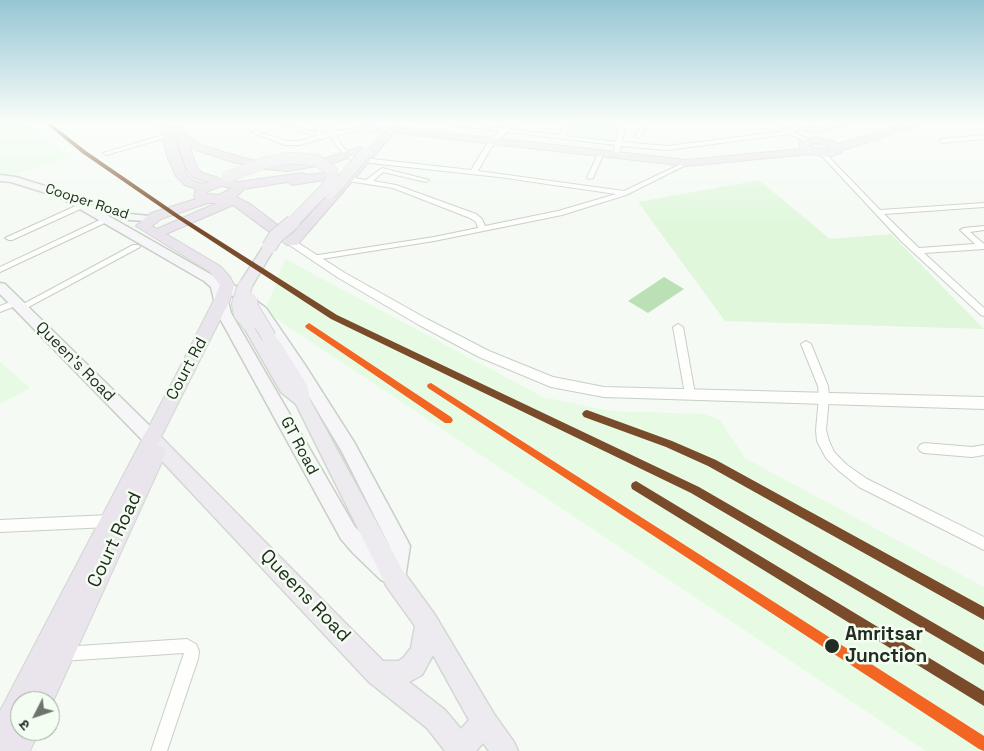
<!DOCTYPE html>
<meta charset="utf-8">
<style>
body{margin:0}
#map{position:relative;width:984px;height:751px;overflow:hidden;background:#f5faf4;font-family:"Space Grotesk","Noto Sans Devanagari",sans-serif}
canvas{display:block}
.north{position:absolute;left:10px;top:691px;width:50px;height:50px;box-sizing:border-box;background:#f3fdf1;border:1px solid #9fa99e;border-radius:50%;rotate:229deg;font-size:14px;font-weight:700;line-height:20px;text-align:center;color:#222c21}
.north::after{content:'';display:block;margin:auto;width:18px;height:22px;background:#6c746b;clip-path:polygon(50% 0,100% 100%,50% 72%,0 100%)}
</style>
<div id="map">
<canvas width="984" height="751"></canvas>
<div class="north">उ</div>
</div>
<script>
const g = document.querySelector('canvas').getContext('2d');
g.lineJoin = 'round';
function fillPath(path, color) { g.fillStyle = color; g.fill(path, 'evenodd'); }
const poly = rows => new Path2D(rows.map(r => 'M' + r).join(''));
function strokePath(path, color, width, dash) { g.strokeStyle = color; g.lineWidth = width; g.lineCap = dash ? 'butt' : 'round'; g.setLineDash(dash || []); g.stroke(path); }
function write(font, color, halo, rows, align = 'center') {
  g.font = font + ' "Space Grotesk",sans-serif'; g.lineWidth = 5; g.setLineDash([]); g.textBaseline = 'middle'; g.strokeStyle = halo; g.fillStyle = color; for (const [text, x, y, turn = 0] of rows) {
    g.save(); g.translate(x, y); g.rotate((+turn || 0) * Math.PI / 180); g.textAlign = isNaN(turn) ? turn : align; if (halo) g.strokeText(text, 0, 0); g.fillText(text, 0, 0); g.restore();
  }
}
const built = poly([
 [0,122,27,122,68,157,13,175,0,174],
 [574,122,617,122,612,141,568,135],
 [285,259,543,397,611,411,703,414,720,420,745,458,984,587,984,751,926,751,265,311],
 [0,362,30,388,0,404]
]);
const green = poly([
 [759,180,830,239,891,234,984,329,725,321,638,202]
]);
const water = poly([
 [664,277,684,289,648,313,628,301]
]);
const minor = poly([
 [273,122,281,122,318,133,314,124,308,122,317,122,324,134,329,133,322,122,328,122,334,132,371,125,373,126,373,128,336,135,342,146,354,157,471,170,487,144,490,142,493,144,478,171,624,191,685,162,690,163,626,195,562,215,434,241,315,260,312,260,312,256,434,237,478,228,476,222,470,218,393,188,348,181,345,179,348,177,366,180,382,168,429,180,426,182,383,172,373,181,396,185,476,214,482,219,485,226,558,211,616,194,499,177,352,161,338,148,331,136,300,145,285,145,251,132,256,131,286,141,300,141,316,136,273,122],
 [439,122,453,122,559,135,566,122,572,122,565,136,616,142,620,122,626,122,622,142,667,146,786,131,774,122,780,122,790,129,795,126,815,128,849,122,859,122,815,132,796,130,794,132,809,140,810,141,807,143,790,134,667,150,621,146,619,154,616,156,613,154,615,145,442,124,439,122],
 [644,122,650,122,640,137,636,137,635,136,644,122],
 [167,134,169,135,169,137,106,155,103,153,167,134],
 [984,135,984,139,942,143,939,141,942,139,984,135],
 [821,153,825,153,880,210,984,203,984,207,884,214,919,248,975,244,960,230,964,228,984,226,984,230,970,232,984,244,984,249,924,253,984,308,984,316,981,315,901,241,821,155,821,153],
 [598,154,603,155,593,178,588,179,587,178,598,154],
 [80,204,87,206,12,240,9,240,5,238,80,204],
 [104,218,107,218,111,220,0,272,0,267,104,218],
 [133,245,139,245,140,247,23,310,20,311,16,308,133,245],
 [15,300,19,303,18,305,0,312,0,306,15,300],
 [678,324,683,327,695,394,694,397,690,398,686,397,685,394,673,327,678,324],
 [806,341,811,344,828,386,829,397,826,430,829,441,834,452,847,465,867,479,984,537,984,550,859,487,839,471,826,458,817,441,816,430,819,397,818,386,801,344,806,341],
 [924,443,972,447,984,445,984,455,972,457,924,453,920,451,918,448,920,445,924,443],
 [109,515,113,517,115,521,113,525,109,527,0,532,0,520,109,515],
 [187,639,196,644,199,651,198,659,167,751,151,751,184,653,62,661,57,659,55,654,57,649,62,647,187,639]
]);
const tertiary = poly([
 [394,122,402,122,394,129,390,127,394,122],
 [509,122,517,122,493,146,487,146,487,142,509,122],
 [292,239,345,273,427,319,489,351,553,377,604,387,984,397,984,409,604,397,551,387,479,357,419,325,337,277,288,244,287,242,288,240,292,239]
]);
const secondary = poly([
 [360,122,369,122,380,130,373,132,360,122],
 [0,175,16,177,77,196,78,199,90,206,95,203,130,214,149,216,150,218,145,221,129,220,98,210,212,275,222,284,227,282,231,283,266,308,305,365,354,442,407,540,410,546,405,579,402,586,395,589,388,586,386,582,381,580,353,553,341,539,217,313,211,287,204,281,59,197,11,182,0,181,0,175],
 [225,290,256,314,295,373,342,452,390,547,388,560,355,527,231,313,225,290],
 [0,283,5,284,157,433,159,438,157,443,151,445,145,443,0,294,0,283]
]);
const primary = poly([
 [269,243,275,247,252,286,250,289,240,289,238,286,263,247,269,243],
 [249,319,254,321,267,341,273,338,278,339,307,385,310,400,403,571,435,615,494,714,514,742,518,751,489,751,483,743,476,751,445,751,427,728,369,682,145,443,142,438,145,433,151,431,157,433,383,661,399,661,404,657,411,648,415,626,387,587,296,404,281,392,242,324,244,321,249,319],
 [433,655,469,720,461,729,445,710,409,682,422,675,433,655]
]);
const trunk = poly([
 [158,122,168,122,187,175,193,181,204,184,209,182,194,178,186,168,171,122,181,122,186,135,204,146,240,157,265,163,288,165,327,158,360,147,365,150,364,152,333,163,288,171,265,169,233,162,196,150,189,145,197,168,202,173,216,177,218,179,239,182,302,173,307,175,325,173,343,178,383,133,387,132,392,135,297,245,287,245,233,205,166,234,220,266,230,277,234,285,230,300,157,445,163,447,166,453,50,708,50,701,20,701,20,731,39,731,30,751,0,751,0,711,177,373,214,300,220,285,210,272,136,226,151,213,196,199,194,196,196,189,185,185,176,176,168,158,158,122],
 [324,180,338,184,291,235,250,204,236,197,244,189,287,182,292,185,324,180],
 [221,186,232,188,219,195,206,194,208,191,221,186],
 [208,203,217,203,157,229,152,226,161,219,208,203],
 [909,122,923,122,922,124,843,150,842,152,829,157,809,154,687,166,397,133,392,130,397,127,687,160,800,149,800,141,816,137,834,141,838,144,909,122],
 [816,143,826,145,831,149,812,148,809,146,816,143]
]);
const primaryBridgeFar1 = poly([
 [227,177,264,163,290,158,316,160,332,171,332,179,326,188,292,223],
 [330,194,366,152]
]);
const primaryBridge = poly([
 [269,247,276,236,293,222],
 [245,286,239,304,241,314,249,324],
 [250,300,251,307,269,337]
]);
const rail1 = poly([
 [44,122,49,122,86,151,179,215,337,315,699,487,984,652,984,665,691,493,331,319,175,217,82,153,44,122],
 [587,410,672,441,716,460,984,607,984,620,708,466,666,447,584,417,582,414,584,411,587,410],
 [636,481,984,691,984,706,632,489,631,486,632,483,636,481]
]);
const rail2 = poly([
 [309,323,451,417,453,420,451,423,445,423,306,328,305,326,309,323],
 [431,383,984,736,984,751,979,749,428,388,427,386,428,384,431,383]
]);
const markers = [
 [832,646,8,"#222c21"]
];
const farStreetnames = [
 ["Cooper Road",87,202,18]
];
const streetNames = [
 ["Queen's Road",75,362,45],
 ["Court Rd",187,369,-62],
 ["GT Road",299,446,62]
];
const nearStreetnames = [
 ["Court Road",115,540,-65],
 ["Queens Road",305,596,46]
];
const nearStopnames = [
 ["Amritsar",845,635],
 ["Junction",845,657]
];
fillPath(built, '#e7fbe4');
fillPath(green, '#e0f7dc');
fillPath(water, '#bce0b6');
strokePath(minor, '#c7cfc6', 2);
strokePath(tertiary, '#c7cfc6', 2);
strokePath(secondary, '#c7cfc6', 3);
strokePath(primary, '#d3d7d3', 3);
strokePath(trunk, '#d3d7d3', 2);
fillPath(minor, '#fefefd');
fillPath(tertiary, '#fefefd');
fillPath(secondary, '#f6f5f7');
fillPath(primary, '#eeebf0');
fillPath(trunk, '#eae4ec');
strokePath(primaryBridgeFar1, '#d3d7d3', 12, []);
strokePath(primaryBridge, '#d3d7d3', 16, []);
strokePath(primaryBridgeFar1, '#eeebf0', 11);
strokePath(primaryBridge, '#eeebf0', 14);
fillPath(rail1, '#7a4b2a');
fillPath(rail2, '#f26522');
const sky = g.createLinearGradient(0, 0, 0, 227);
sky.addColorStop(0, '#96c6d4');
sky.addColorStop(0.54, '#fafdfa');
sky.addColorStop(1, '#fafdfa00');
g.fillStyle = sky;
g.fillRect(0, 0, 984, 227);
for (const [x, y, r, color] of markers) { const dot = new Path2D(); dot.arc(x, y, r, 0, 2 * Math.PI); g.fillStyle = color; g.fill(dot); strokePath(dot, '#f3fdf1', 2); }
write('14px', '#222c21', '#f3fdf1', farStreetnames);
write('16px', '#222c21', '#f3fdf1', streetNames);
write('19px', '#222c21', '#f3fdf1', nearStreetnames);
write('bold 19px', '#222c21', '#f3fdf1', nearStopnames, 'left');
</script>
